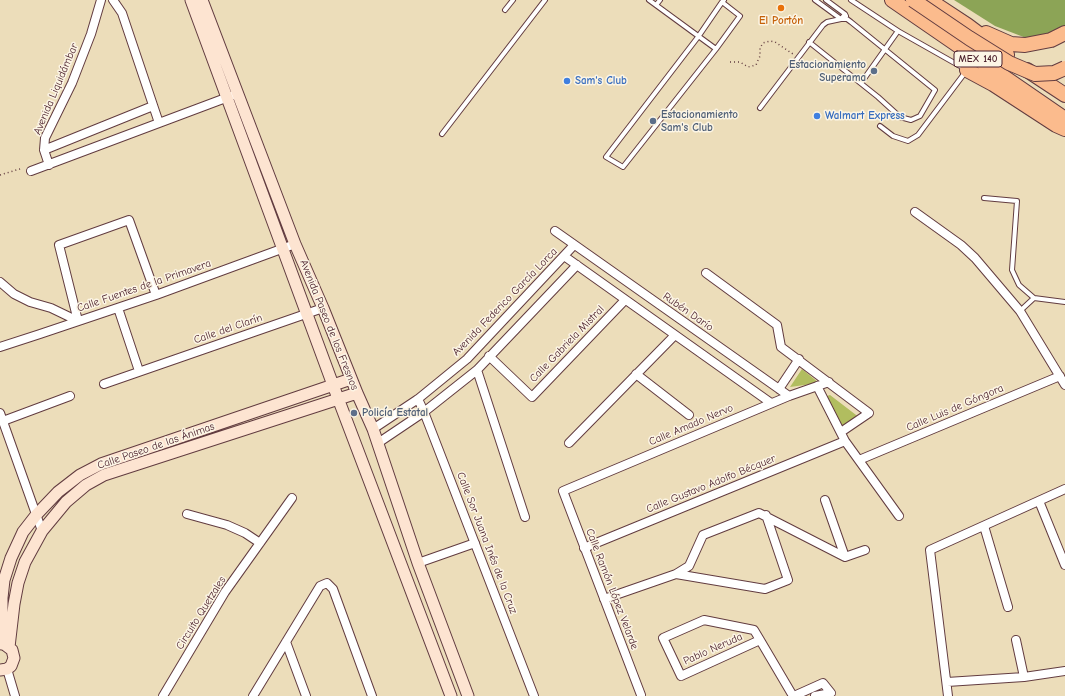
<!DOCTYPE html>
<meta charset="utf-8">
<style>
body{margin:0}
canvas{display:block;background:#ecddba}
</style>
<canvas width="1065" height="696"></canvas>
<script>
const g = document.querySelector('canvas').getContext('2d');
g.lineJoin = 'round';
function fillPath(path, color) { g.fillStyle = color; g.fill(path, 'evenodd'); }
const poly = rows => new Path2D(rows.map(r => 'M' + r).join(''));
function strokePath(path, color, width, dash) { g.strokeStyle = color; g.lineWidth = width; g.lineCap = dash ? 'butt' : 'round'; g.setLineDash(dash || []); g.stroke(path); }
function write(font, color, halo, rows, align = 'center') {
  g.font = font + ' "Comic Neue",sans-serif'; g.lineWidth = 3; g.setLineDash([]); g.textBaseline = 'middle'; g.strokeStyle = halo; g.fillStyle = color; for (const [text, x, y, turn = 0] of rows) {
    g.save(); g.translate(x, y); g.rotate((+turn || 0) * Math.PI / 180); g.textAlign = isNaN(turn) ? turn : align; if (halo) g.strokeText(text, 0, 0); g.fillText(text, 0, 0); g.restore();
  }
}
const green = poly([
 [802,369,819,383,790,387],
 [830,395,860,418,842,428,824,397]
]);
const forest = poly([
 [954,0,1065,0,1065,26,1034,41,995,26]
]);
const path = poly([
 [730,62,740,62,748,67,756,65,760,56,760,48,763,43,770,41,775,42,793,54],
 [0,175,23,168]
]);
const lane = poly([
 [649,0,716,49],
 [826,0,845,14,846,16],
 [851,0,898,31,967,70,918,135,908,141,893,136,880,126],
 [722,2,740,16,716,49,623,167,606,157,698,37,722,2,724,0],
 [656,5,660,0],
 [505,10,513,0],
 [809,42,878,97,900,117,911,120,920,116,935,90,851,22,847,19,841,19,815,0],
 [861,83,898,31],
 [760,108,823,25,827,22,841,19,845,14],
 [442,134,545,0],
 [984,198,1017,201,1012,270,1019,285,1034,298,1020,311],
 [1034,298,1065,302]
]);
const street = poly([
 [113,0,122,13,159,123],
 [44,150,153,106],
 [49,165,44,150,45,138,72,83,91,34,101,0],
 [31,171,231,96],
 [915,212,961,245,975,258,1020,311,1065,385],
 [555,231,789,396],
 [564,256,771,403],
 [706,273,777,325,781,347,869,413,841,432],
 [0,282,14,294,30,302,51,308,78,321],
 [118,308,139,371],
 [78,321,59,245,129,220,156,295],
 [0,347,40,334,156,295,295,244],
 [489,356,532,397,625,300],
 [477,370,525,517],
 [636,374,689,415],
 [104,384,323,308],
 [817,386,845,441,899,516],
 [779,389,799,359],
 [418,399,424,412,534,696],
 [0,413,42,531],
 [3,421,70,396],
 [373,429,418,399,467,359,574,245],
 [378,443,424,412,477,370,577,265],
 [569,443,675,335],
 [859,460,1060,376],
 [825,500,845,557],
 [1039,501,1065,565],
 [187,514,227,525,245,533,260,543],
 [984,526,1008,607],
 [584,548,845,441],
 [418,563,475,543],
 [676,574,765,589,788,580,766,515],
 [604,599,676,574,689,566,703,535,759,513,845,557,865,550],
 [760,640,681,676,663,638,704,620,754,630,760,640,793,696],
 [1016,640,1024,677],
 [286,642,306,696],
 [7,669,15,696],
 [947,682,1024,677,1065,671],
 [641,695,563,491,789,396,829,382],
 [163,696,225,592,292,498],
 [253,696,320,586,327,583,333,589,372,696],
 [794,696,823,683,831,693,815,696],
 [948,696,930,550,1065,489]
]);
const secondary = poly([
 [191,0,333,385,451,696],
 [202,0,295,244,323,308,357,393,373,429,418,563,468,696],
 [2,644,2,598,4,580,11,558,23,532,37,514,58,492,80,475,101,464,351,379],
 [9,647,14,604,18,583,25,562,42,531,66,502,86,485,104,475,357,393],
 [0,670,7,669,11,666,14,658,12,650,4,644]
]);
const highway = poly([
 [892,0,1065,119],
 [929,0,967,25,1007,55],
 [986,33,1011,44,1025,45,1051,40,1065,33],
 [967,70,993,84,1056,125,1065,129],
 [1027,70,1065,95]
]);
const highwayBridge = poly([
 [913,0,969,38,1009,63,1035,74,1054,73,1065,68]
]);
const markers = [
 [781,8,4,"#e8710a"],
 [874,71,4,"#5c6f8a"],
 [567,81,4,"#3f7fe0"],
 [817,116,4,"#3f7fe0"],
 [653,121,4,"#5c6f8a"],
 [354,413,4,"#5c6f8a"]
];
const shields = [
 [978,59,48]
];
const shieldNames = [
 ["MEX 140",978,59]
];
const foodNames = [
 ["El Portón",781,21]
];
const serviceNames = [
 ["Estacionamiento",866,65,"right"],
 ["Superama",866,78,"right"],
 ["Estacionamiento",661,115],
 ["Sam's Club",661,128],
 ["Policía Estatal",362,413]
];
const shopNames = [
 ["Sam's Club",575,81],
 ["Walmart Express",825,116]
];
const streetNames = [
 ["Avenida Liquidámbar",56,89,-67],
 ["Calle Fuentes de la Primavera",144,286,-19],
 ["Avenida Federico García Lorca",505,302,-46],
 ["Rubén Darío",688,312,35],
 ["Avenida Paseo de los Fresnos",329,325,68],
 ["Calle del Clarín",228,329,-19],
 ["Calle Gabriela Mistral",567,344,-46],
 ["Calle Luis de Góngora",955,408,-23],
 ["Calle Amado Nervo",691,425,-23],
 ["Calle Paseo de las Ánimas",156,446,-19],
 ["Calle Gustavo Adolfo Bécquer",711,484,-22],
 ["Calle Sor Juana Inés de la Cruz",487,543,69],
 ["Calle Ramón López Velarde",612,589,69],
 ["Circuito Quetzales",201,613,-58],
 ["Pablo Neruda",713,649,-24]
];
fillPath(green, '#b1bd5f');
fillPath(forest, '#8ca456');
strokePath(lane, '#623c40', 6);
strokePath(street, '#623c40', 10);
strokePath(secondary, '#623c40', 13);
strokePath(highway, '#623c40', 16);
strokePath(path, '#623c40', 1.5, [1, 3]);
strokePath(lane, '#fff', 4);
strokePath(street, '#fff', 8);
strokePath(secondary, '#fde4d1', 11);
strokePath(highway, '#fbbb8d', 14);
strokePath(highwayBridge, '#623c40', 16, []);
strokePath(highwayBridge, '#fbbb8d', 14);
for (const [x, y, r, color] of markers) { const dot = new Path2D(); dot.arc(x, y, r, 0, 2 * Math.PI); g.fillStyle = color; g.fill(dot); strokePath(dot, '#fcf5e5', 1.5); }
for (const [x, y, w] of shields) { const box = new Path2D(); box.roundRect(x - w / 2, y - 8, w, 16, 3); g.fillStyle = '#fcf5e5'; g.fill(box); strokePath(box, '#4a1f2b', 1); }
write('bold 10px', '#4a1f2b', null, shieldNames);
write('bold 11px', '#c56008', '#fcf5e5', foodNames);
write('bold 11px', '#4e5e75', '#fcf5e5', serviceNames, 'left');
write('bold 11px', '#366cbe', '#fcf5e5', shopNames, 'left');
write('11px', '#4a1f2b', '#fcf5e5', streetNames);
</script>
